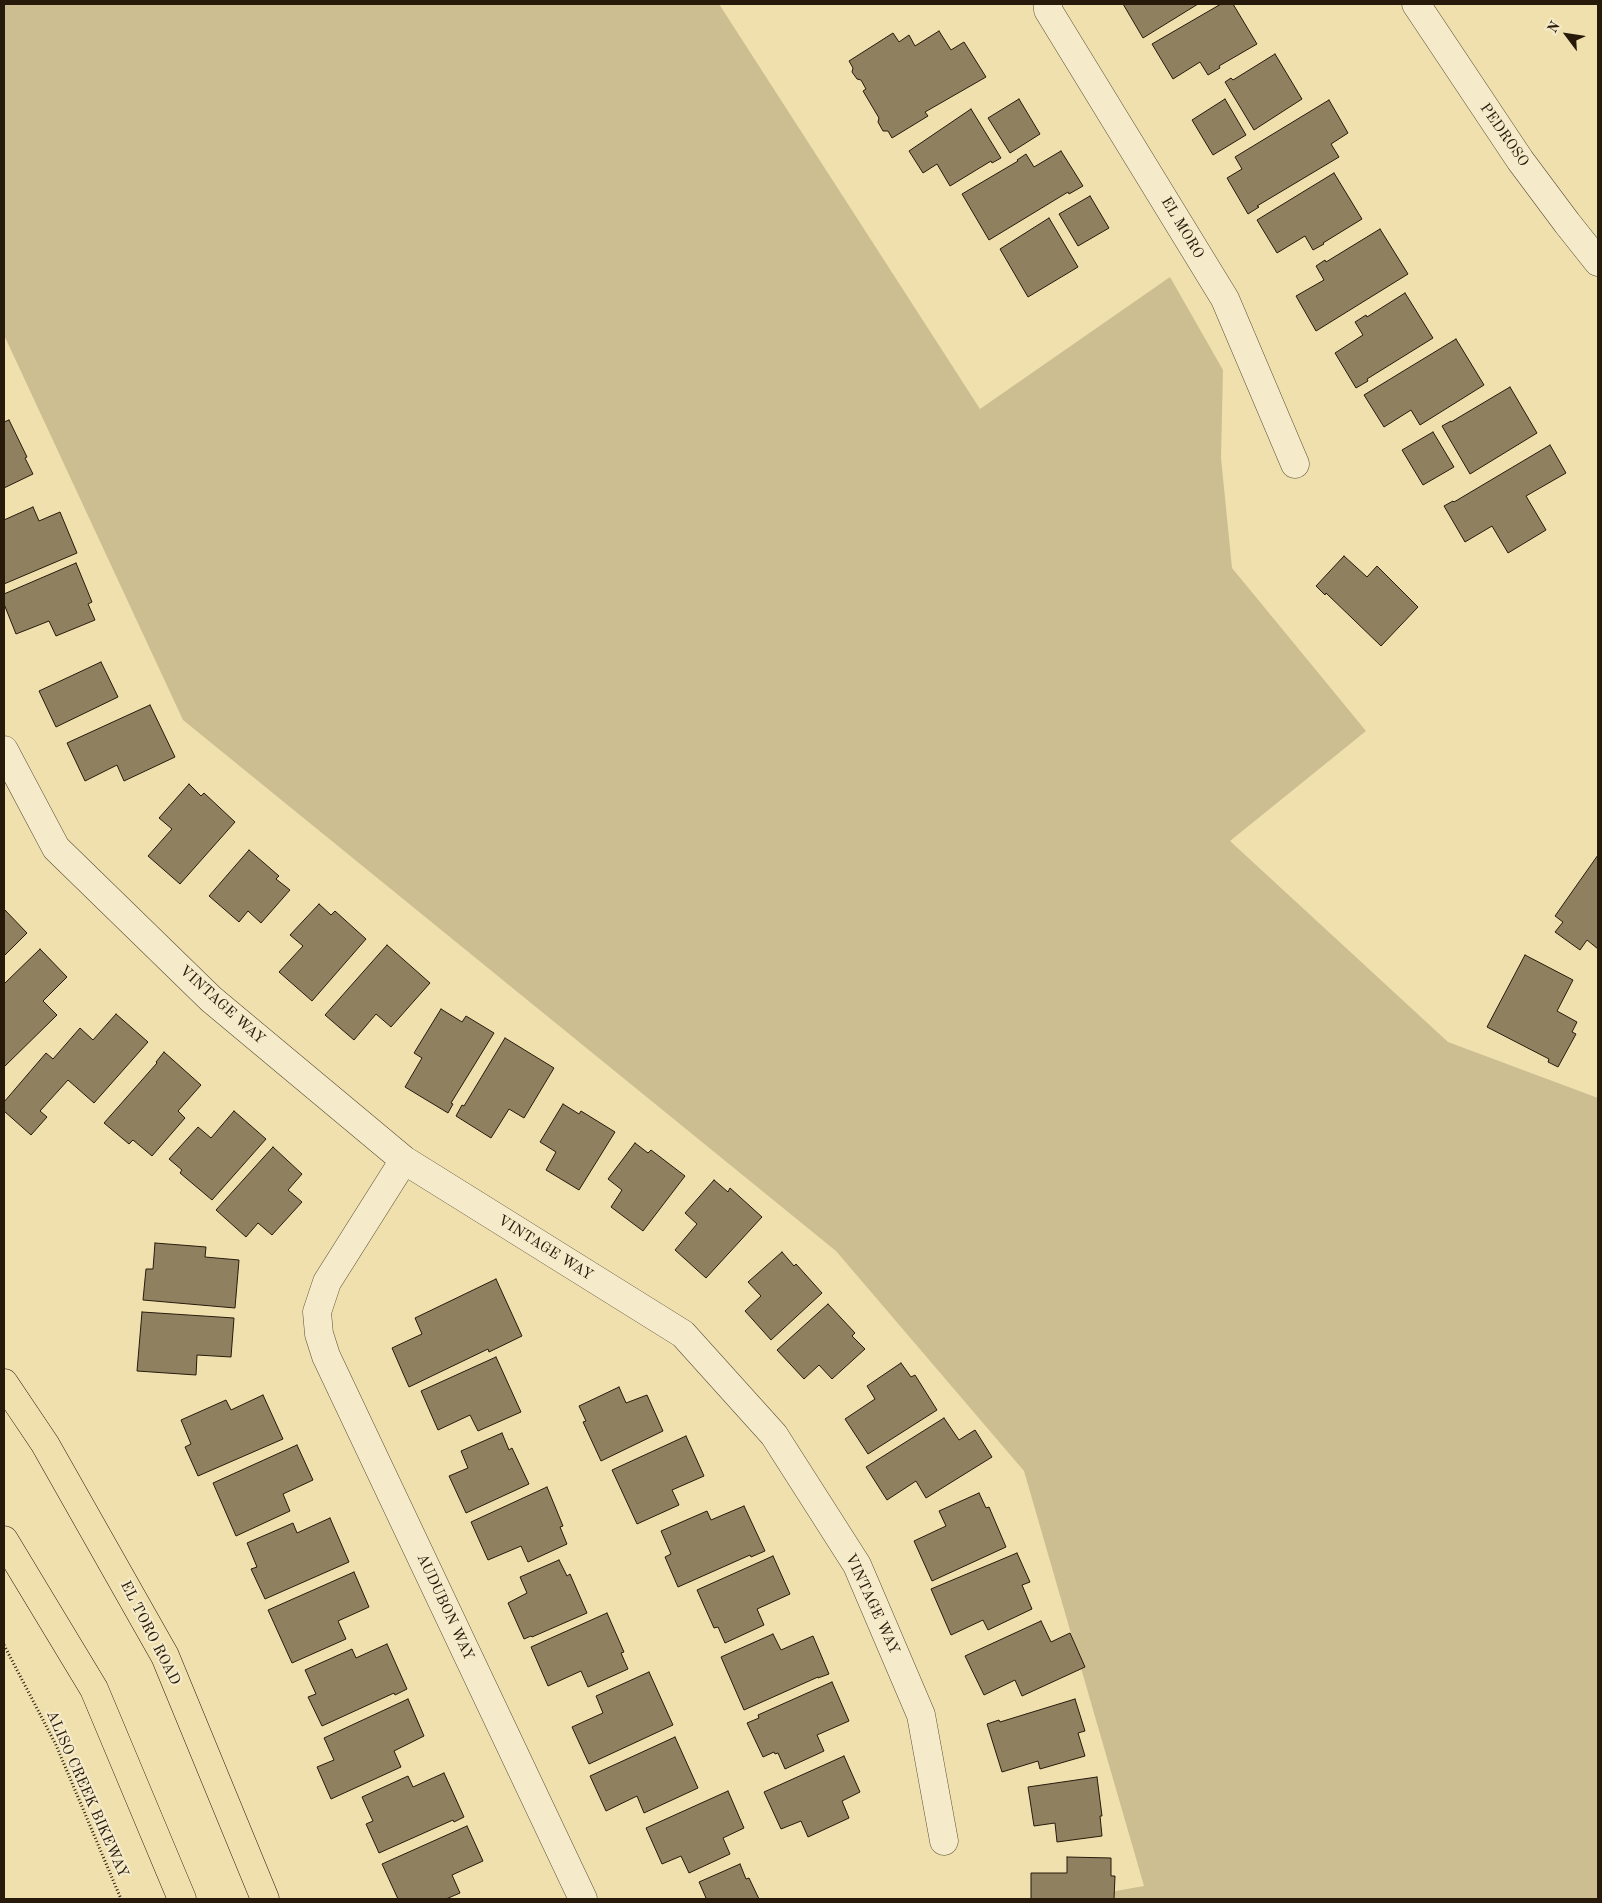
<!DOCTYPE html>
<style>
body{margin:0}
#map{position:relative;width:1602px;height:1903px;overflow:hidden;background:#efe0ae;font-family:"Old Standard TT",serif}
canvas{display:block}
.frame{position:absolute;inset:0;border:5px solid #271a0b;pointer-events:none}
.north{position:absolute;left:1542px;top:10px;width:50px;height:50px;-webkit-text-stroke:4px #f5ebca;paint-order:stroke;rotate:301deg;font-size:14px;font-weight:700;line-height:20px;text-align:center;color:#271a0b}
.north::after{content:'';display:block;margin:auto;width:18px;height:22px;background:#271a0b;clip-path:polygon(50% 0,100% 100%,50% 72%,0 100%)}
</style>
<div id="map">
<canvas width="1602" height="1903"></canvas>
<div class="frame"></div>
<div class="north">N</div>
</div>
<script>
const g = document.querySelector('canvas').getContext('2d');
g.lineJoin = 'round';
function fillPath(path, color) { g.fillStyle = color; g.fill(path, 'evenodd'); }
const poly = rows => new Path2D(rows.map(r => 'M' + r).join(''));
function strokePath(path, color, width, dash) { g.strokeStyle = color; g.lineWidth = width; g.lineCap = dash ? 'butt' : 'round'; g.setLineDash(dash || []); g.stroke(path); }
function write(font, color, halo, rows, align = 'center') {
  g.font = font + ' "Old Standard TT",serif'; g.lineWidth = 4.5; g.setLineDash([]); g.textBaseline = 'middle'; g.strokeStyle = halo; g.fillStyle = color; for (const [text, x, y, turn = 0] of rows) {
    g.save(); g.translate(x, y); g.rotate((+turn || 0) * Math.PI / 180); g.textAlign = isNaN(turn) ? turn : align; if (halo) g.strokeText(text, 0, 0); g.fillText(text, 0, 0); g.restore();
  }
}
const green = poly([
 [4,4,719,4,980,409,1170,277,1223,370,1221,458,1232,568,1366,731,1230,841,1448,1042,1598,1098,1598,1899,1071,1899,1144,1886,1024,1471,836,1251,183,720,4,335]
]);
const building = poly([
 [1123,4,1198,4,1143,38,1123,4],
 [1221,4,1233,4,1257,44,1219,66,1220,68,1208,75,1200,62,1173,79,1152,44,1221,4],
 [939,31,951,50,964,42,986,77,925,112,928,116,892,138,888,131,883,131,878,122,879,118,863,91,866,89,861,80,857,79,852,72,853,68,849,61,893,33,899,42,909,35,915,46,939,31],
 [1275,54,1302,99,1254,130,1225,82,1231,78,1233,80,1275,54],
 [1019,99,1040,134,1010,153,988,118,1019,99],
 [1225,99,1246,135,1213,155,1192,120,1225,99],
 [1329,100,1348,133,1331,144,1339,157,1257,206,1259,207,1248,214,1227,178,1242,169,1235,157,1329,100],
 [971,109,1001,158,992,163,991,161,950,186,937,164,923,173,909,151,971,109],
 [1061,151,1083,186,1069,194,1068,192,989,240,962,194,1018,161,1017,160,1026,154,1034,167,1061,151],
 [1334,173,1362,219,1323,243,1324,244,1313,250,1305,236,1277,253,1257,220,1334,173],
 [1090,196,1109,228,1078,246,1059,214,1090,196],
 [1049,218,1078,267,1028,297,1000,249,1049,218],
 [1380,229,1408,274,1316,331,1296,296,1324,280,1316,266,1325,260,1326,262,1380,229],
 [1405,293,1433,338,1367,379,1368,381,1356,388,1335,353,1363,335,1355,322,1366,315,1367,317,1405,293],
 [1456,339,1484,385,1420,425,1411,410,1384,427,1364,395,1456,339],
 [1510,387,1537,433,1470,474,1442,426,1451,421,1451,422,1510,387],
 [9,420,27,457,25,458,33,474,4,488,4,422,9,420],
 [1433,432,1454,467,1423,485,1402,450,1433,432],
 [1550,445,1566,473,1526,496,1546,530,1508,553,1492,526,1465,542,1444,506,1453,501,1454,502,1550,445],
 [33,507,39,521,60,512,77,553,4,584,4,520,33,507],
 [1344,556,1367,577,1377,566,1418,607,1381,646,1326,593,1325,595,1316,586,1344,556],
 [76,563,92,602,88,604,95,620,56,636,49,621,16,634,4,604,4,594,76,563],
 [101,662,118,697,56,727,39,691,101,662],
 [150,705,175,757,124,781,117,765,85,781,67,743,150,705],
 [189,784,201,796,204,793,235,822,180,884,148,856,172,829,159,818,189,784],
 [249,850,279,876,276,879,290,890,261,923,248,911,239,922,209,896,249,850],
 [1598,855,1598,949,1587,940,1580,950,1555,932,1563,922,1555,916,1598,855],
 [319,904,331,915,335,911,366,939,312,1001,279,972,303,946,290,935,319,904],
 [4,909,27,933,4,956,4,909],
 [387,945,430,983,391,1027,376,1014,354,1040,325,1015,387,945],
 [40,949,67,977,43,1001,57,1015,4,1067,4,984,40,949],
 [1525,955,1573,980,1557,1011,1577,1022,1572,1032,1576,1034,1558,1067,1548,1062,1549,1059,1487,1027,1525,955],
 [441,1009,462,1022,466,1016,494,1033,451,1103,453,1104,448,1113,405,1087,422,1058,414,1053,441,1009],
 [116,1014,148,1042,94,1103,68,1080,40,1111,47,1117,31,1135,4,1111,4,1102,46,1053,53,1059,80,1028,93,1040,116,1014],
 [505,1038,554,1068,524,1118,509,1109,491,1138,456,1116,462,1105,464,1106,505,1038],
 [164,1052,201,1085,178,1111,185,1118,152,1156,133,1140,129,1144,104,1123,157,1063,156,1062,164,1052],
 [563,1104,579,1114,581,1111,615,1132,579,1190,546,1170,556,1152,540,1142,563,1104],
 [234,1111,266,1139,212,1200,180,1173,182,1170,169,1159,198,1127,211,1138,234,1111],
 [635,1143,648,1153,651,1150,685,1176,643,1231,611,1207,622,1190,608,1179,635,1143],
 [273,1147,302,1174,288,1190,302,1202,272,1235,258,1223,246,1237,216,1210,273,1147],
 [714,1180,728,1192,730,1188,762,1217,706,1278,675,1250,697,1224,685,1213,714,1180],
 [155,1243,206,1247,205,1257,239,1260,235,1308,143,1300,146,1269,153,1269,155,1243],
 [782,1252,794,1266,796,1264,822,1293,771,1340,745,1311,761,1296,748,1282,782,1252],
 [496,1279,522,1336,489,1352,488,1349,409,1387,392,1348,422,1334,415,1318,496,1279],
 [828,1304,855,1333,852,1336,865,1349,832,1379,819,1365,804,1379,777,1350,828,1304],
 [142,1312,234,1318,231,1357,197,1355,196,1375,137,1371,142,1312],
 [496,1357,521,1412,478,1431,470,1415,438,1430,421,1391,496,1357],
 [901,1363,911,1377,915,1375,937,1410,868,1454,845,1419,875,1399,867,1386,901,1363],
 [619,1387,626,1403,647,1395,663,1431,601,1461,583,1422,586,1421,579,1406,619,1387],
 [263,1395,283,1439,198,1476,185,1447,191,1444,181,1420,226,1400,231,1410,263,1395],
 [944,1418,959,1440,975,1430,992,1457,926,1498,916,1481,887,1500,866,1467,944,1418],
 [502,1433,509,1450,512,1448,529,1484,466,1513,449,1476,468,1468,461,1451,502,1433],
 [686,1436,704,1476,672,1490,679,1505,637,1524,612,1470,686,1436],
 [297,1445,313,1480,283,1494,290,1511,236,1536,213,1483,297,1445],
 [547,1487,563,1526,560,1527,567,1544,528,1562,521,1546,488,1560,471,1522,547,1487],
 [979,1493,986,1508,989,1507,1006,1547,932,1581,914,1541,946,1526,939,1511,979,1493],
 [744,1506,765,1551,751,1557,750,1555,678,1587,665,1557,671,1554,661,1531,707,1511,711,1520,744,1506],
 [330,1518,349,1562,265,1599,251,1569,257,1567,247,1543,293,1523,297,1533,330,1518],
 [1017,1553,1030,1582,1022,1585,1032,1609,988,1630,983,1620,951,1635,931,1589,1017,1553],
 [773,1556,790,1594,757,1609,764,1625,725,1643,718,1627,714,1628,697,1590,773,1556],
 [559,1560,567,1576,570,1574,587,1613,532,1637,531,1636,524,1639,508,1603,527,1593,520,1577,559,1560],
 [354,1572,369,1607,338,1621,346,1639,292,1663,268,1610,354,1572],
 [607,1613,624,1652,621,1653,628,1669,588,1687,581,1671,548,1686,531,1647,607,1613],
 [1041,1621,1051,1642,1070,1633,1085,1667,1022,1696,1015,1680,984,1695,965,1656,1041,1621],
 [773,1634,781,1650,813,1636,829,1674,818,1678,818,1677,744,1710,721,1657,773,1634],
 [387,1644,407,1689,395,1695,394,1693,322,1726,308,1697,316,1694,305,1670,352,1649,356,1658,387,1644],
 [649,1672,673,1725,589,1764,572,1727,603,1713,596,1696,649,1672],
 [832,1682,849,1721,817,1735,824,1751,785,1769,778,1753,775,1754,774,1752,763,1757,747,1723,759,1718,758,1715,832,1682],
 [408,1699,424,1736,394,1751,401,1767,331,1799,317,1767,334,1760,324,1738,408,1699],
 [1075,1699,1085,1731,1078,1733,1085,1756,1040,1769,1038,1761,1002,1772,987,1724,999,1720,1000,1722,1075,1699],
 [675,1737,698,1788,644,1813,637,1796,606,1811,590,1776,675,1737],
 [844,1756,860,1792,842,1801,849,1818,808,1837,801,1821,781,1829,764,1792,844,1756],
 [444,1773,464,1817,454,1822,453,1820,379,1853,366,1824,373,1821,362,1797,408,1776,413,1787,444,1773],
 [1097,1777,1102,1816,1100,1816,1102,1836,1057,1842,1055,1823,1034,1826,1028,1787,1097,1777],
 [728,1791,744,1828,723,1838,730,1854,689,1873,681,1856,662,1864,646,1828,728,1791],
 [467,1826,483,1861,452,1875,460,1893,446,1899,398,1899,382,1864,467,1826],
 [1067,1857,1111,1858,1111,1876,1115,1876,1114,1899,1031,1899,1031,1873,1067,1873,1067,1857],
 [740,1864,746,1879,749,1878,759,1899,703,1899,706,1898,699,1882,740,1864]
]);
const path = poly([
 [4,1645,56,1745,121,1899]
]);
const street = poly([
 [1048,4,1048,10,1225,299,1295,464],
 [1416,4,1520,160,1567,223,1598,262],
 [4,750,56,848,211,999,404,1160,683,1334,774,1435,857,1565,921,1715,944,1841],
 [404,1160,327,1282,317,1312,319,1334,326,1356,583,1899]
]);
const primary = poly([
 [4,1383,45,1444,165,1656,265,1899],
 [4,1540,94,1689,182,1899]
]);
const streetNames = [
 ["PEDROSO",1504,135,55],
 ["EL MORO",1182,228,59],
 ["VINTAGE WAY",222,1005,42],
 ["VINTAGE WAY",545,1248,32],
 ["VINTAGE WAY",872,1604,65],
 ["AUDUBON WAY",445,1607,65],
 ["EL TORO ROAD",150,1633,63],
 ["ALISO CREEK BIKEWAY",87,1794,66]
];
fillPath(green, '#cdbe92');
fillPath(building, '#8f8160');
strokePath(building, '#271a0b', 1);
strokePath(street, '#594c34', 29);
strokePath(primary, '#271a0b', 29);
strokePath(path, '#271a0b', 3, [1, 2.5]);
strokePath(street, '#f5ebca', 28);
strokePath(primary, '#efe0ae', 28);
write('15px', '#271a0b', '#f5ebca', streetNames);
</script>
